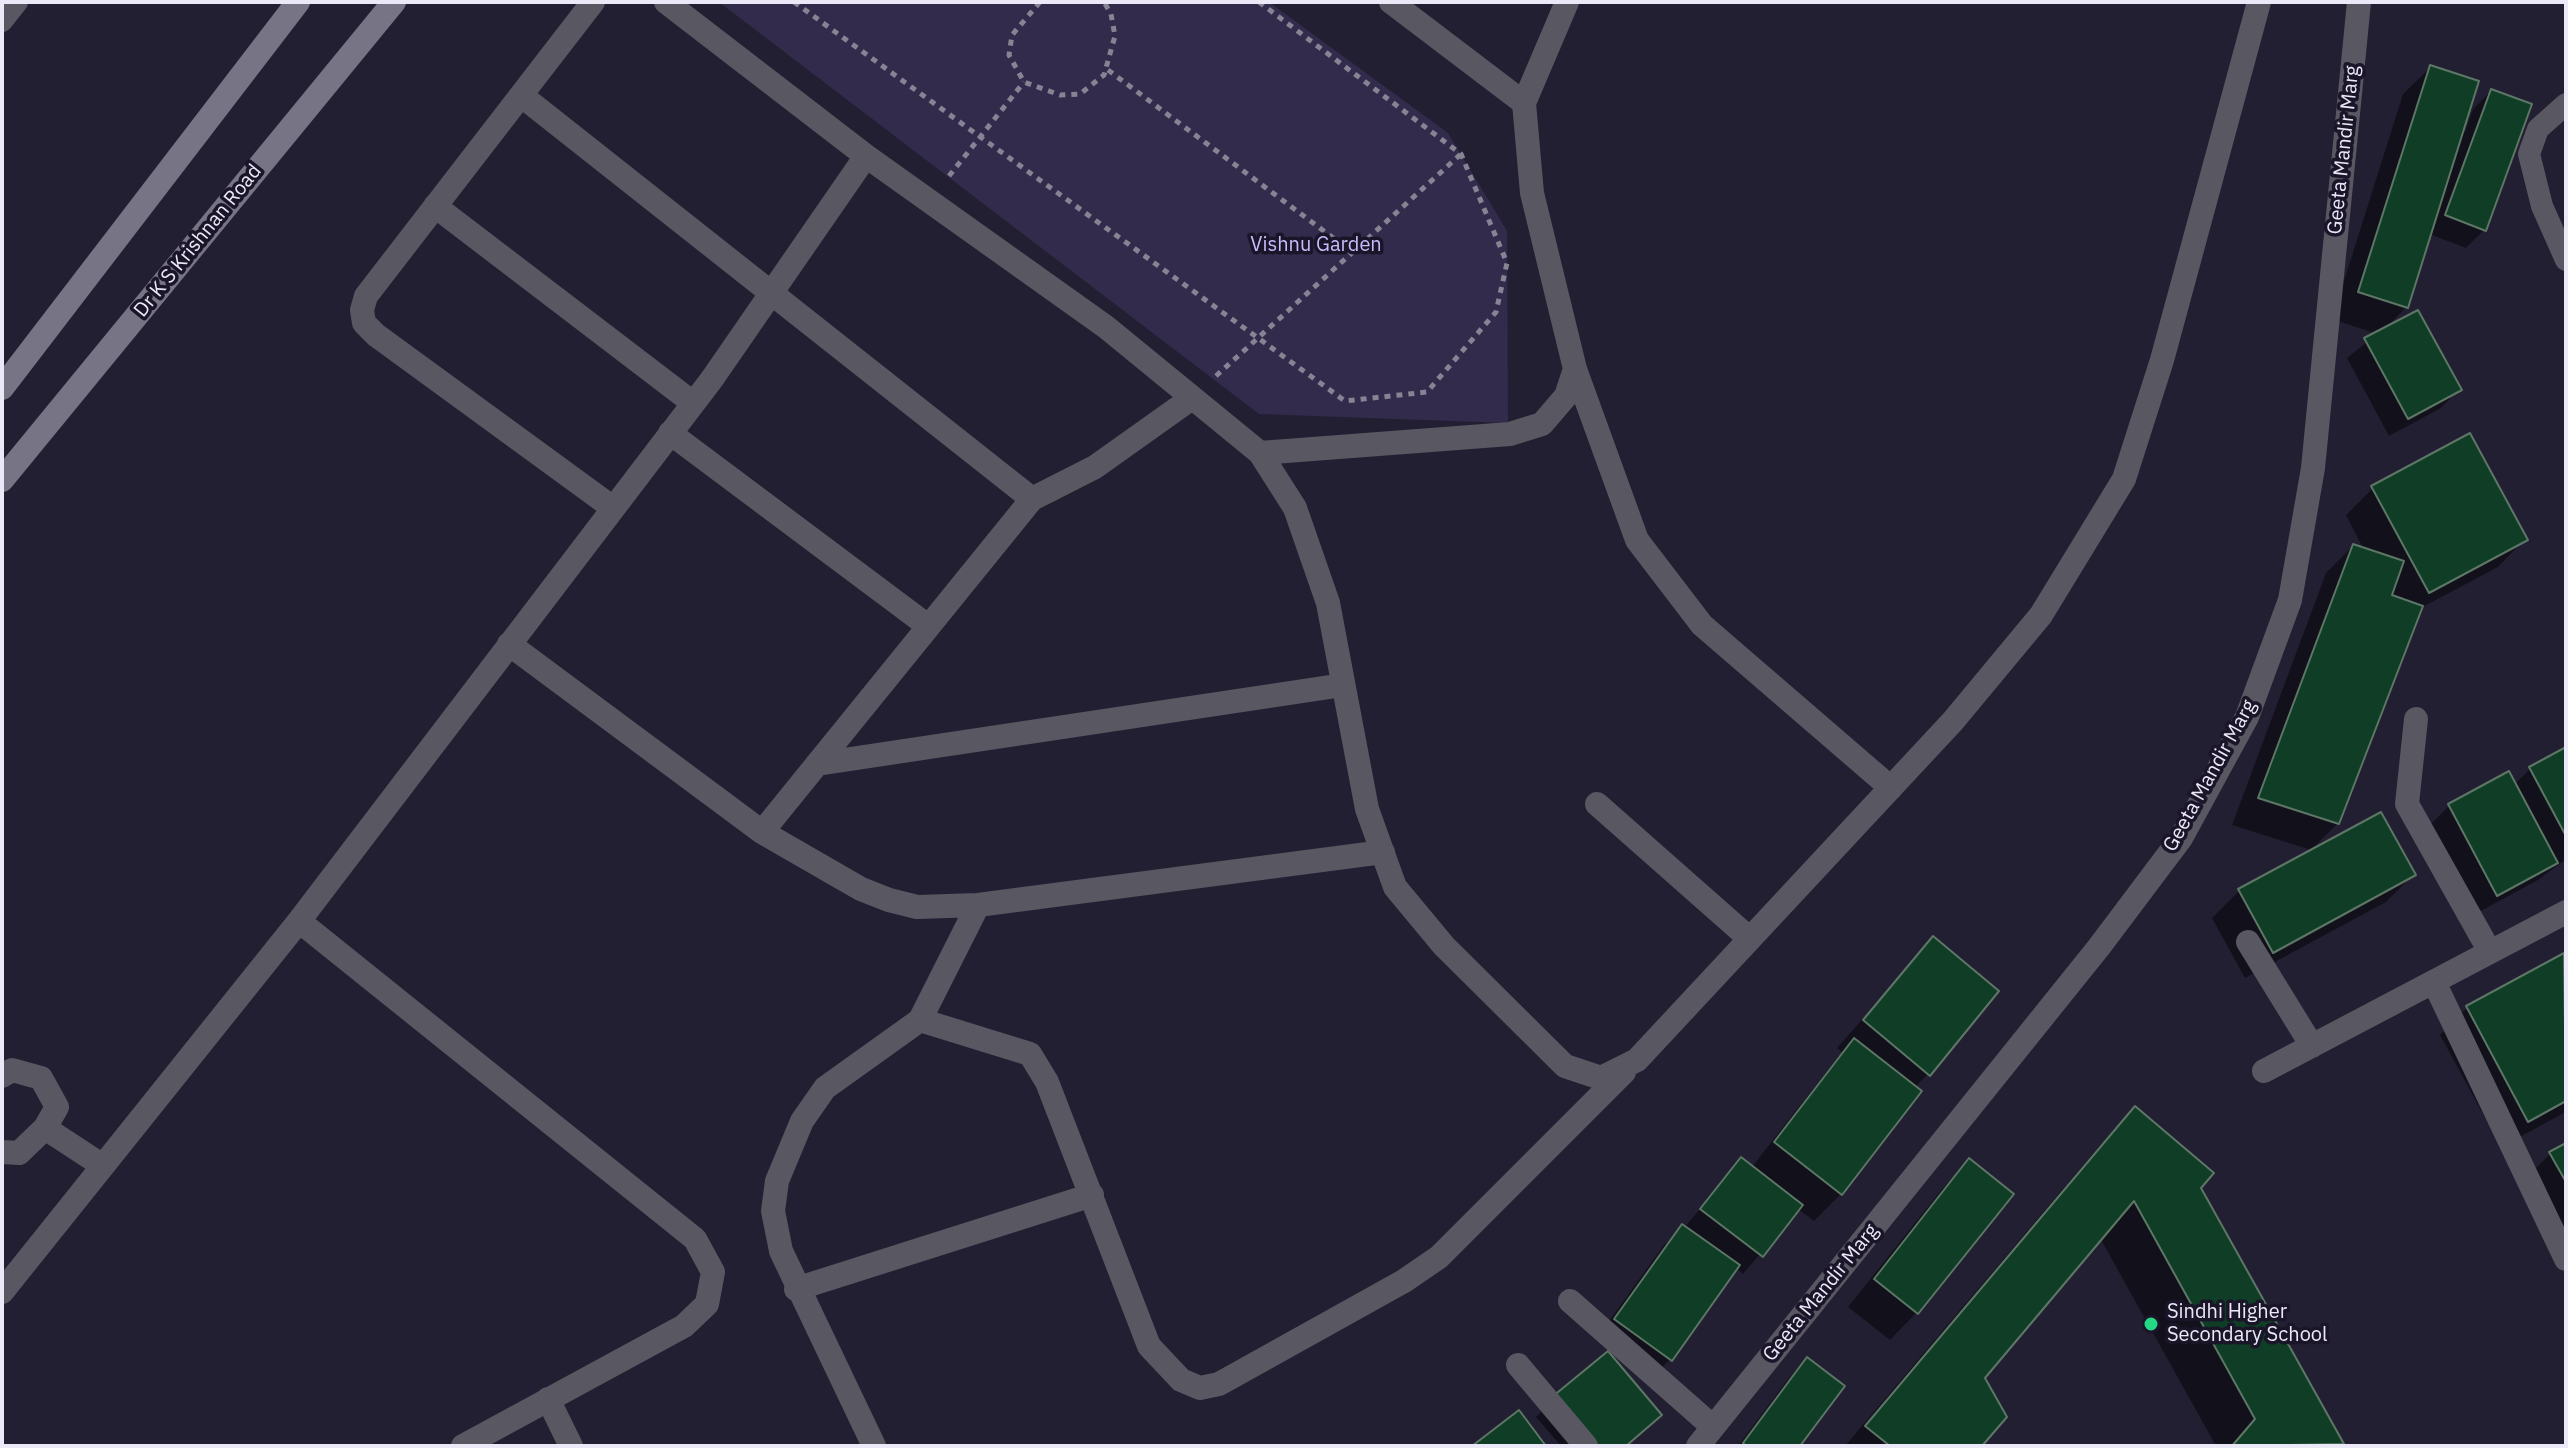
<!DOCTYPE html>
<style>
body{margin:0}
#map{position:relative;width:2568px;height:1448px;overflow:hidden;background:#231f33;font-family:"IBM Plex Sans",sans-serif}
canvas{display:block}
.frame{position:absolute;inset:0;border:4px solid #ebe8f7;pointer-events:none}
</style>
<div id="map">
<canvas width="2568" height="1448"></canvas>
<div class="frame"></div>
</div>
<script>
const g = document.querySelector('canvas').getContext('2d');
g.lineJoin = 'round';
function fillPath(path, color) { g.fillStyle = color; g.fill(path, 'evenodd'); }
const poly = rows => new Path2D(rows.map(r => 'M' + r).join(''));
function strokePath(path, color, width, dash) { g.strokeStyle = color; g.lineWidth = width; g.lineCap = dash ? 'butt' : 'round'; g.setLineDash(dash || []); g.stroke(path); }
function write(font, color, halo, rows, align = 'center') {
  g.font = font + ' "IBM Plex Sans",sans-serif'; g.lineWidth = 7; g.setLineDash([]); g.textBaseline = 'middle'; g.strokeStyle = halo; g.fillStyle = color; for (const [text, x, y, turn = 0] of rows) {
    g.save(); g.translate(x, y); g.rotate((+turn || 0) * Math.PI / 180); g.textAlign = isNaN(turn) ? turn : align; if (halo) g.strokeText(text, 0, 0); g.fillText(text, 0, 0); g.restore();
  }
}
const green = poly([
 [719,2,1269,2,1448,133,1507,231,1508,423,1259,414]
]);
const shadow = poly([
 [2431,67,2462,131,2465,132,2473,109,2491,91,2484,230,2466,248,2429,234,2406,307,2385,329,2459,389,2441,408,2389,436,2347,358,2377,334,2332,319,2403,94],
 [2373,488,2525,539,2498,567,2419,609,2338,823,2311,850,2232,825,2326,573,2353,546,2364,550,2346,515],
 [2566,750,2566,859,2538,880,2479,912,2431,824,2449,806,2508,774,2514,785,2530,769],
 [2413,875,2386,902,2245,978,2212,918,2239,891],
 [1933,939,1928,1074,1915,1087,1841,1194,1814,1221,1798,1209,1743,1274,1736,1268,1670,1359,1652,1378,1597,1338,1664,1245,1684,1228,1741,1160,1751,1168,1842,1052,1837,1048],
 [2563,956,2566,1112,2501,1147,2440,1035,2467,1008],
 [2136,1109,2198,1188,2341,1444,2216,1446,2100,1238,1982,1377,1979,1446,1845,1446,2101,1144],
 [2566,1145,2566,1259,2524,1180,2551,1153],
 [1970,1161,1916,1313,1890,1340,1848,1307,1943,1188],
 [1807,1359,1797,1446,1738,1446,1789,1378],
 [1554,1399,1659,1415,1626,1446,1561,1446,1536,1417]
]);
const building = poly([
 [2430,65,2479,81,2408,308,2358,292,2430,65],
 [2491,89,2532,104,2486,231,2445,215,2491,89],
 [2418,310,2462,390,2408,419,2364,338,2418,310],
 [2470,433,2528,540,2429,593,2371,486,2470,433],
 [2353,544,2404,561,2392,595,2423,606,2339,824,2258,798,2353,544],
 [2566,747,2566,836,2529,767,2566,747],
 [2509,771,2558,863,2497,896,2448,804,2509,771],
 [2381,812,2416,875,2273,953,2238,889,2381,812],
 [1933,936,1999,991,1930,1076,1863,1020,1933,936],
 [2564,953,2566,1101,2528,1122,2466,1006,2564,953],
 [1854,1038,1922,1091,1842,1195,1774,1142,1854,1038],
 [2135,1106,2214,1173,2201,1188,2344,1444,2232,1446,2255,1419,2134,1201,1985,1378,2007,1417,1982,1446,1890,1446,1865,1426,2135,1106],
 [2566,1143,2566,1182,2549,1152,2566,1143],
 [1741,1157,1803,1205,1763,1257,1700,1209,1741,1157],
 [1969,1158,2014,1194,1918,1314,1874,1279,1969,1158],
 [1682,1224,1740,1265,1672,1361,1614,1319,1682,1224],
 [1608,1351,1662,1415,1626,1446,1594,1446,1552,1397,1608,1351],
 [1807,1357,1845,1386,1800,1446,1746,1446,1743,1443,1807,1357],
 [1519,1410,1546,1446,1472,1446,1519,1410]
]);
const path = poly([
 [794,2,1345,401,1427,392,1496,312,1507,263,1461,154,1259,2],
 [1040,2,1012,35,1009,55,1024,82,1060,95,1080,94,1104,75,1115,36,1111,14,1104,2],
 [1108,70,1352,252],
 [949,176,1024,82],
 [1216,376,1461,154]
]);
const lane = poly([
 [2,21,17,2],
 [2566,104,2538,129,2529,154,2542,206,2566,260]
]);
const street = poly([
 [593,2,366,296,362,310,364,323,376,335,613,508],
 [666,2,866,156,1106,327,1260,453,1295,508,1328,603,1367,809,1395,887,1444,946,1565,1066,1601,1078,1637,1060,1953,721,2041,615,2124,479,2162,360,2259,2],
 [1391,2,1524,103],
 [522,96,1032,499],
 [435,206,693,403],
 [1575,369,1637,540,1702,625,1891,788],
 [670,433,928,626],
 [1260,453,1510,434,1542,424,1566,396,1575,369,1532,193,1524,103,1567,2],
 [509,644,762,832,861,889,889,900,917,907,978,905,1383,852],
 [2416,719,2407,804,2490,952],
 [817,764,1343,685],
 [1597,804,1750,939],
 [762,832,1032,499,1095,467,1192,398],
 [299,921,695,1239,713,1272,707,1304,684,1326,463,1446],
 [2248,942,2312,1046],
 [2434,982,2566,1259],
 [920,1020,1030,1054,1047,1082,1149,1346,1181,1380,1200,1388,1219,1384,1404,1281,1439,1257,1624,1072],
 [2264,1071,2566,912],
 [2,1076,12,1070,41,1078,57,1107,45,1128,19,1153,2,1152],
 [45,1128,103,1166],
 [796,1289,1092,1195],
 [2,1292,299,921,712,379,866,156],
 [1570,1301,1713,1427],
 [1518,1365,1586,1446],
 [548,1399,571,1446],
 [874,1446,781,1251,773,1211,777,1181,802,1121,825,1088,920,1020,978,905],
 [1698,1446,2099,947,2181,838,2247,717,2290,600,2313,468,2359,2]
]);
const secondary = poly([
 [2,388,298,2],
 [2,480,394,2]
]);
const markers = [
 [2151,1324,8,"#25d886"]
];
const streetNames = [
 ["Geeta Mandir Marg",2344,150,-84],
 ["Dr K S Krishnan Road",198,241,-51],
 ["Geeta Mandir Marg",2210,776,-61],
 ["Geeta Mandir Marg",1821,1293,-51]
];
const parkNames = [
 ["Vishnu Garden",1316,245]
];
const poiNames = [
 ["Sindhi Higher",2167,1312],
 ["Secondary School",2167,1335]
];
fillPath(green, '#332b4b');
fillPath(shadow, '#0007');
fillPath(building, '#0f3d25');
strokePath(building, '#5d7666', 2);
strokePath(path, '#878395', 5, [6, 6]);
strokePath(lane, '#595761', 22);
strokePath(street, '#595761', 24);
strokePath(secondary, '#777485', 24);
for (const [x, y, r, color] of markers) { const dot = new Path2D(); dot.arc(x, y, r, 0, 2 * Math.PI); g.fillStyle = color; g.fill(dot); strokePath(dot, '#1a1529', 3); }
write('20px', '#ebe8f7', '#1a1529', streetNames);
write('20px', '#c8bbfb', '#1a1529', parkNames);
write('20px', '#ebe8f7', '#1a1529', poiNames, 'left');
</script>
